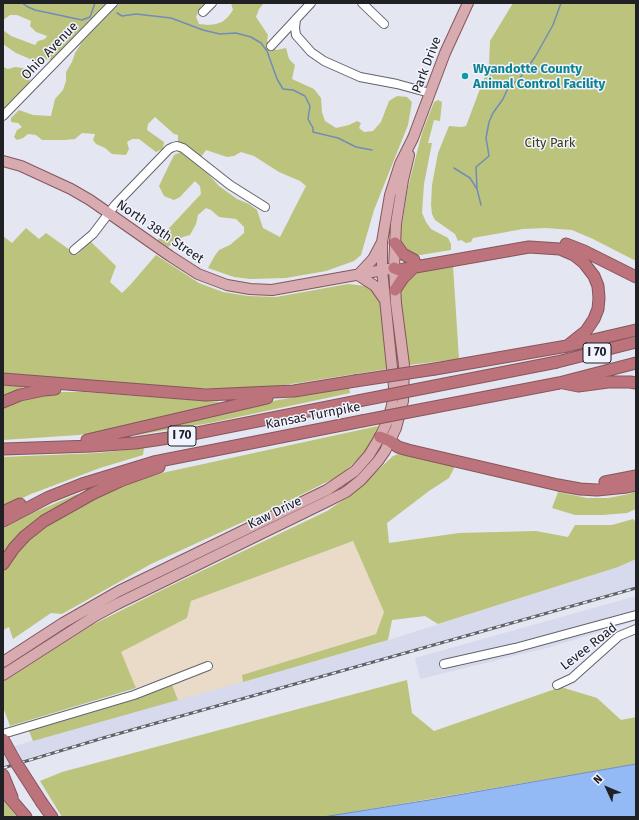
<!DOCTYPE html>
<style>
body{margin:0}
#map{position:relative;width:639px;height:820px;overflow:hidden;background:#e4e6f1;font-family:"Fira Sans",sans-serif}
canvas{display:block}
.frame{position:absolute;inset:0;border:4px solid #202125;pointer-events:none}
.north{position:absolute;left:587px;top:768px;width:40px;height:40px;-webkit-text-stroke:3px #f1f3fe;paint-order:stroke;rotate:314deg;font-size:11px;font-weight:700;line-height:16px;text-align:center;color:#202125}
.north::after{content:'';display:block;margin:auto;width:14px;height:18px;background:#202125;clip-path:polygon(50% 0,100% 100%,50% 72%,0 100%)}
</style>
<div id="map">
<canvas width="639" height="820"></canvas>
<div class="frame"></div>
<div class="north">N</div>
</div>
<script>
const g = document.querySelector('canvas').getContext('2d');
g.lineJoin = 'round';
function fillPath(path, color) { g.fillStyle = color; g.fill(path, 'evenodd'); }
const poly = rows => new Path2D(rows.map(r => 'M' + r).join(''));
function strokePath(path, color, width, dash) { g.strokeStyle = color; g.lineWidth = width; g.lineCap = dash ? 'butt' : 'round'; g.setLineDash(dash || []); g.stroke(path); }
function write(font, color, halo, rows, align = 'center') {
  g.font = font + ' "Fira Sans",sans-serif'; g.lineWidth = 3; g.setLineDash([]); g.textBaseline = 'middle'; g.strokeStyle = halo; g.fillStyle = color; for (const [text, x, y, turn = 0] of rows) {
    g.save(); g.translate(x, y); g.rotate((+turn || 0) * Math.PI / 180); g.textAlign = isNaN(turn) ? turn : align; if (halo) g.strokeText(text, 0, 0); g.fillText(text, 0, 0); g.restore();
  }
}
const built = poly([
 [636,559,636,586,118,732,38,755,3,766,3,750,56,733,373,645,618,567],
 [636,596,636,621,547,648,420,679,415,658]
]);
const industrial = poly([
 [353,541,384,612,376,634,242,675,243,682,178,700,168,677,136,688,120,652,187,618,191,601]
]);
const green = poly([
 [3,3,106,3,72,38,54,60,43,59,37,62,16,53,3,44,3,30,11,36,35,45,38,41,45,39,47,36,36,32,30,26,31,21,17,15,10,15,3,20],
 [120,3,205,3,200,8,196,17,199,24,208,25,216,24,222,22,228,17,233,10,231,3,264,3,259,9,256,17,268,35,267,41,276,50,286,48,289,59,295,65,292,79,314,89,321,98,322,112,325,121,336,128,349,125,357,121,361,123,359,128,364,132,373,131,381,122,389,101,397,96,407,97,412,102,408,125,374,210,361,255,354,261,326,271,286,278,250,279,234,277,208,268,214,257,219,250,230,245,244,233,244,227,236,219,219,217,211,210,206,208,198,215,196,224,190,235,183,237,168,247,158,240,201,194,200,186,195,181,180,197,174,200,164,196,159,186,174,155,181,152,209,175,219,186,237,199,249,204,257,210,263,228,280,237,306,186,300,181,279,172,254,156,241,152,234,156,227,157,206,150,201,157,185,144,178,142,178,135,174,134,155,117,148,124,147,130,164,142,163,149,156,152,139,139,132,139,127,142,129,149,126,155,112,154,105,148,96,144,93,140,95,134,82,133,75,139,64,140,42,140,36,135,28,134,23,138,17,140,14,137,17,130,22,127,18,123,11,122,11,118,19,110,33,115,51,116,55,99,63,90,66,81,66,72,72,62,75,53,82,42],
 [513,3,636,3,636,261,593,239,572,230,546,228,523,229,473,238,471,242,466,243,461,240,458,241,455,234,435,220,432,214,431,205,432,185,438,153,449,126,461,127,466,126,489,65,490,41],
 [3,67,8,69,15,67,29,69,32,76,27,86,3,109],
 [438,100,442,102,440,121,434,120,428,143,432,143,424,184,422,213,426,222,431,229,448,238,451,244,451,250,414,256,400,244,400,238,408,187,422,133,434,102],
 [26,228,39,239,46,233,77,255,90,241,116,266,110,282,122,293,131,284,156,255,199,283,223,292,248,296,276,297,348,284,366,286,373,291,378,297,382,305,387,369,298,383,261,388,226,389,184,388,3,375,3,236,12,243],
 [453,266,459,359,409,365,400,292,404,284,411,275,417,272],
 [3,385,23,386,22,389,3,397],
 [349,387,350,393,210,423,136,435,135,433,251,405],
 [57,392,83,392,221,402,194,410,122,428,79,435,3,440,3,406,38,395],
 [378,426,377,433,368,449,341,475,280,505,151,564,62,614,51,613,13,639,9,627,3,630,3,572,9,560,27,541,51,522,91,499,139,478],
 [144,448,143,455,100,468,31,494,3,507,3,457,98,453],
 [401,453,455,466,449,478,429,491,387,523,389,543,459,533,536,531,568,537,575,525,612,525,633,519,636,522,636,559,618,567,438,624,425,616,392,620,388,640,243,682,242,675,376,634,384,612,353,541,191,601,187,618,121,652,136,688,10,726,3,707,3,682,92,625,166,588,327,511,352,494,393,456],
 [636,491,636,509,627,513,603,515,575,515,552,508,558,492,587,498,608,498,629,494],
 [77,494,78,497,3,556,3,528,30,514],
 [407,680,412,713,434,731,561,687,597,698,621,720,636,717,636,764,323,817,62,817,40,781,62,772],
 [172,685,178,700,33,741,29,731,137,699],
 [3,800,17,817,3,817]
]);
const water = poly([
 [636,764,636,817,323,817,429,800,636,764]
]);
const stream = poly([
 [22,3,28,7,35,10,82,20,90,17,95,3],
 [117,13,122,16,136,14,171,18,203,30,220,34,236,33,251,37,261,43,267,51,277,79,283,89,293,90,305,96,310,106,308,119,313,128,313,132,338,138,356,147,372,150],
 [454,168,470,178,477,189,481,205],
 [477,189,476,167,489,156,486,138,489,122,493,113,503,99,508,88,520,78,535,57,553,25,561,3]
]);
const minor = poly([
 [362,3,384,24],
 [203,12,212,3],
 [296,19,295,28,296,35,311,52,324,61,360,77,397,84,430,93],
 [271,46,311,3],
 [3,116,113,3],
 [74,250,93,234,115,205,169,149,173,147,177,146,183,148,230,185,265,207],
 [444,664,515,648,636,615],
 [557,685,572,678,619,636,636,629],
 [3,734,134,695,208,666]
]);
const major = poly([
 [3,161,21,166,71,189,90,200,170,256,198,274,227,285,250,289,272,290,389,269],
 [358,275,373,259,382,242],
 [358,275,375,286,384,299],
 [3,662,63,623,119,591,327,490,355,471,369,455,380,437,388,420,392,405,394,387,382,270,382,242,390,195,400,164,413,138,445,53,468,3],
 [3,675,95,616,117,604,328,501,346,492,361,480,378,461,385,451,396,428,403,401,404,365,396,303,394,268,396,224,403,180,409,155]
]);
const highway = poly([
 [395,243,403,254,414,260],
 [566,244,584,251,636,277],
 [394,268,399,270,404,269,529,247,560,249,574,255,584,263,594,276,598,286,599,298,598,309,594,319,586,331,567,346],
 [395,290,403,278,413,268],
 [557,362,636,342],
 [435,369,567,346,636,330],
 [3,379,206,395,294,391,355,381],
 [559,383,636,363],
 [563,383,578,386,608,382,630,382,636,383],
 [3,402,20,395,44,390,55,389],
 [380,437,390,441,398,447,408,450,558,485,580,489,597,490,627,487,636,485],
 [87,440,267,398],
 [3,449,92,446,135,443,182,436,358,401],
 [605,482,636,476],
 [3,512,20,504],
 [3,521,49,497,82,484,154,462,362,421],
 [3,564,14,548,25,536,44,521,94,493,120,481,159,467],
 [3,775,12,797],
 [3,790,26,817],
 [42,803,52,817]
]);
const rail = poly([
 [3,768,103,738,636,588]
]);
const highwayBridge = poly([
 [355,381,435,369],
 [358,401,557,362],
 [362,421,559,383],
 [3,739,15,761,42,803]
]);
const markers = [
 [465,76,4,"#0f9aa8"]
];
const shields = [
 [597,353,28],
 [182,436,28]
];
const shieldNames = [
 ["I 70",597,353],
 ["I 70",182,436]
];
const streetNames = [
 ["Ohio Avenue",50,51,-46],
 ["Park Drive",427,65,-69],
 ["North 38th Street",160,232,34],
 ["Kansas Turnpike",313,416,-11],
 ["Kaw Drive",275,513,-26],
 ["Levee Road",589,647,-38]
];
const cultureNames = [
 ["Wyandotte County",473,69],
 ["Animal Control Facility",473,84]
];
const parkNames = [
 ["City Park",550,143]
];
fillPath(built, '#d7daec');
fillPath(industrial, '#eadac8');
fillPath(green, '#bcc37c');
fillPath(water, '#94baf6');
strokePath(water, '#718cb7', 1);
strokePath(stream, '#718cb7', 1.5);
strokePath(minor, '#61636c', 10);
strokePath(major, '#86565d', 12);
strokePath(highway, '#86565d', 13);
strokePath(minor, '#fff', 8);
strokePath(major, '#d7abb0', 10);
strokePath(highway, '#bd737b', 11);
strokePath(rail, '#616268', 3);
strokePath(rail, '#f1f3fe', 1.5, [4.5]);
strokePath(highwayBridge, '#86565d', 13, []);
strokePath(highwayBridge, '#bd737b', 11);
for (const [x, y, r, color] of markers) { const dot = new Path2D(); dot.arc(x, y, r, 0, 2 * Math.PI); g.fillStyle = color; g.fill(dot); strokePath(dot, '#f1f3fe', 1.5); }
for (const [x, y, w] of shields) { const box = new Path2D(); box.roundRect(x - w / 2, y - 10, w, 20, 3); g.fillStyle = '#f1f3fe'; g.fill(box); strokePath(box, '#202125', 1); }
write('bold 12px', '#202125', null, shieldNames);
write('13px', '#202125', '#f1f3fe', streetNames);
write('bold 13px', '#0d838f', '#f1f3fe', cultureNames, 'left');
write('13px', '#3a3d15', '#f1f3fe', parkNames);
</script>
